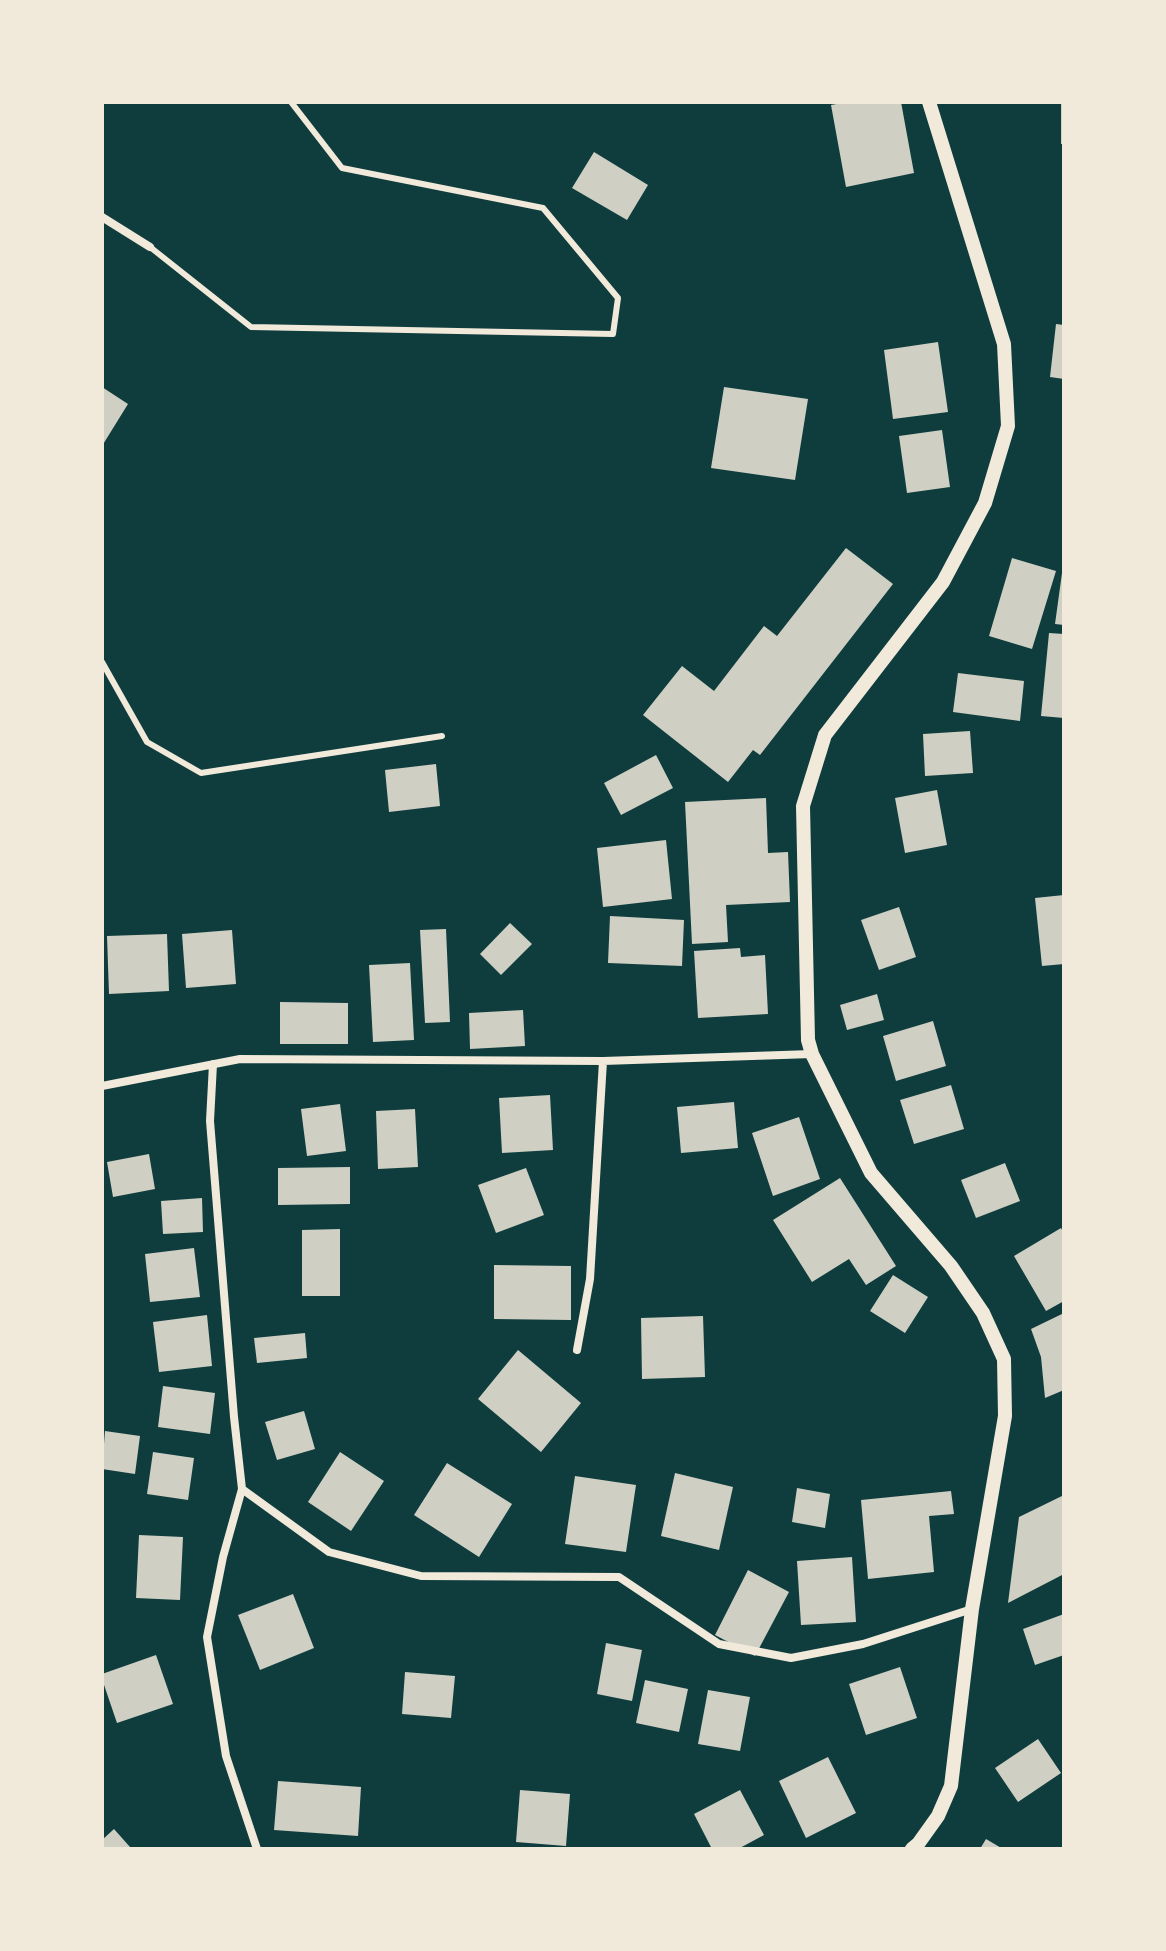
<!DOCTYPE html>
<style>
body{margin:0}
#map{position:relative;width:1166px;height:1951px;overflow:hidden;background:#0f3d3e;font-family:Karla,sans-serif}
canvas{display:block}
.frame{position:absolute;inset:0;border:104px solid #f1e9da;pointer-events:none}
</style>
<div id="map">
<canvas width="1166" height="1951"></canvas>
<div class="frame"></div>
</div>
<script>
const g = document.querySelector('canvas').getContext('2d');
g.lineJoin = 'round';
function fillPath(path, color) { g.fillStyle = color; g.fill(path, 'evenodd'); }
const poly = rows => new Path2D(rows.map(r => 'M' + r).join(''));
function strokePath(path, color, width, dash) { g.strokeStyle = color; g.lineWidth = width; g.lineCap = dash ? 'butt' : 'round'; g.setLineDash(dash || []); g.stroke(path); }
const building = poly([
 [847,102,901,102,914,173,846,187,831,105],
 [1061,102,1064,102,1064,144,1061,144],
 [594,152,648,185,627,220,572,188],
 [1056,324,1064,325,1064,379,1050,377],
 [938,342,948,412,893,419,884,350],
 [102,387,128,404,102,446],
 [724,387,808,399,795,480,711,468],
 [942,430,950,487,907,493,899,436],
 [846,548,893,584,760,755,753,750,728,782,643,715,682,666,714,691,764,626,777,636],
 [1012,558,1056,571,1032,649,989,636],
 [1062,573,1064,573,1064,625,1055,624],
 [1049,633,1064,634,1064,718,1041,716],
 [958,673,1024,681,1020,721,953,712],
 [970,731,973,773,925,776,923,734],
 [656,755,673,788,621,815,604,783],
 [436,764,440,806,389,812,385,770],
 [937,790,947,845,905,853,895,798],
 [766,798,768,853,788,852,790,902,726,905,728,942,692,944,685,802],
 [666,840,672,899,603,907,597,848],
 [1064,895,1064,964,1042,966,1035,898],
 [899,907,916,957,879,970,861,920],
 [610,916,684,920,682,966,608,963],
 [510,923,532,944,501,975,480,954],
 [446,929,450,1022,425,1023,420,930],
 [232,930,236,984,186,988,182,934],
 [167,934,169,991,109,994,107,936],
 [740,948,741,957,765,955,768,1014,698,1018,694,951],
 [410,963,414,1040,373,1042,369,965],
 [877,994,884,1020,847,1030,840,1005],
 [280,1002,348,1003,348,1044,280,1044],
 [523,1010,525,1046,470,1049,469,1013],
 [933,1021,946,1066,896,1081,883,1036],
 [951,1085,964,1129,914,1144,900,1100],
 [550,1095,553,1150,502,1153,499,1098],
 [734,1102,738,1148,681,1153,677,1107],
 [340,1104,346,1151,307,1156,301,1109],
 [415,1109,418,1167,378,1169,376,1111],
 [799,1117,820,1179,773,1196,752,1133],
 [149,1154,155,1189,113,1197,107,1162],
 [1005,1163,1020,1201,976,1218,961,1180],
 [350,1167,350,1204,278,1205,278,1168],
 [526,1168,544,1215,496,1233,478,1185],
 [840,1178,896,1266,866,1285,849,1259,812,1282,773,1220],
 [202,1198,203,1232,163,1234,161,1201],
 [1061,1228,1064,1234,1064,1301,1046,1311,1014,1256],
 [340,1229,340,1296,302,1296,302,1230],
 [194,1248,200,1297,150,1302,145,1254],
 [494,1265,571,1266,571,1320,494,1319],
 [893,1275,928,1297,905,1333,870,1311],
 [1064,1313,1064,1390,1045,1398,1041,1357,1031,1329],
 [207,1315,212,1366,159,1372,153,1322],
 [703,1316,705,1377,642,1379,641,1318],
 [305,1333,307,1358,257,1363,254,1338],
 [518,1350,581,1403,541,1452,478,1399],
 [163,1386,215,1393,210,1434,158,1427],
 [304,1411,315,1449,277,1460,265,1422],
 [105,1431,140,1436,135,1474,102,1469],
 [153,1452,194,1458,188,1500,147,1494],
 [340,1452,384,1481,351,1531,308,1502],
 [447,1463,512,1504,479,1557,414,1515],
 [675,1473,733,1487,719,1550,661,1536],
 [575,1476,636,1485,626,1552,565,1544],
 [797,1488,830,1494,825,1528,792,1522],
 [951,1491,954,1514,929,1516,934,1572,868,1579,861,1500],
 [1064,1495,1064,1574,1008,1603,1019,1517],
 [139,1535,183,1537,180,1600,136,1598],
 [852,1557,856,1622,801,1625,797,1561],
 [748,1570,789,1592,755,1656,715,1635],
 [293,1594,314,1648,260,1670,238,1615],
 [1064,1614,1064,1655,1035,1665,1023,1629],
 [606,1643,642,1650,632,1701,597,1694],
 [156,1655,173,1704,117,1723,102,1679,102,1674],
 [900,1667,917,1718,866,1735,849,1684],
 [405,1672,455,1676,451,1718,402,1714],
 [645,1680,688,1689,679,1732,636,1723],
 [708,1690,750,1697,740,1751,698,1744],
 [1038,1739,1061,1773,1018,1802,995,1768],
 [828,1757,856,1813,806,1838,779,1781],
 [278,1781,361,1787,358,1836,274,1830],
 [520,1790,570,1794,566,1846,516,1842],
 [740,1790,764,1835,738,1849,712,1849,694,1814],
 [114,1829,130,1847,129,1849,102,1849,102,1840],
 [986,1839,1003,1849,980,1849]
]);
const service = poly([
 [150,247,251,327,613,334,618,298,543,208,342,168,291,102],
 [102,662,147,742,201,773,442,736]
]);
const minor = poly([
 [102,217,150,247],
 [213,1064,210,1121,234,1417,242,1489,223,1557,207,1637,226,1756,257,1849],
 [102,1086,240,1059,603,1061,812,1054],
 [577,1350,590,1279,603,1061],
 [242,1489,329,1552,421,1576,619,1577,719,1644,791,1658,863,1644,972,1609]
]);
const tertiary = poly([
 [912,1849,918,1844,938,1816,951,1786,972,1609,1005,1416,1004,1359,983,1313,951,1266,871,1173,812,1054,808,1040,803,806,825,735,943,582,985,503,1008,426,1004,344,929,102]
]);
fillPath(building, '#cfcfc3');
strokePath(service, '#f1e9da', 6);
strokePath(minor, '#f1e9da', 8);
strokePath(tertiary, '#f1e9da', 14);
</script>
